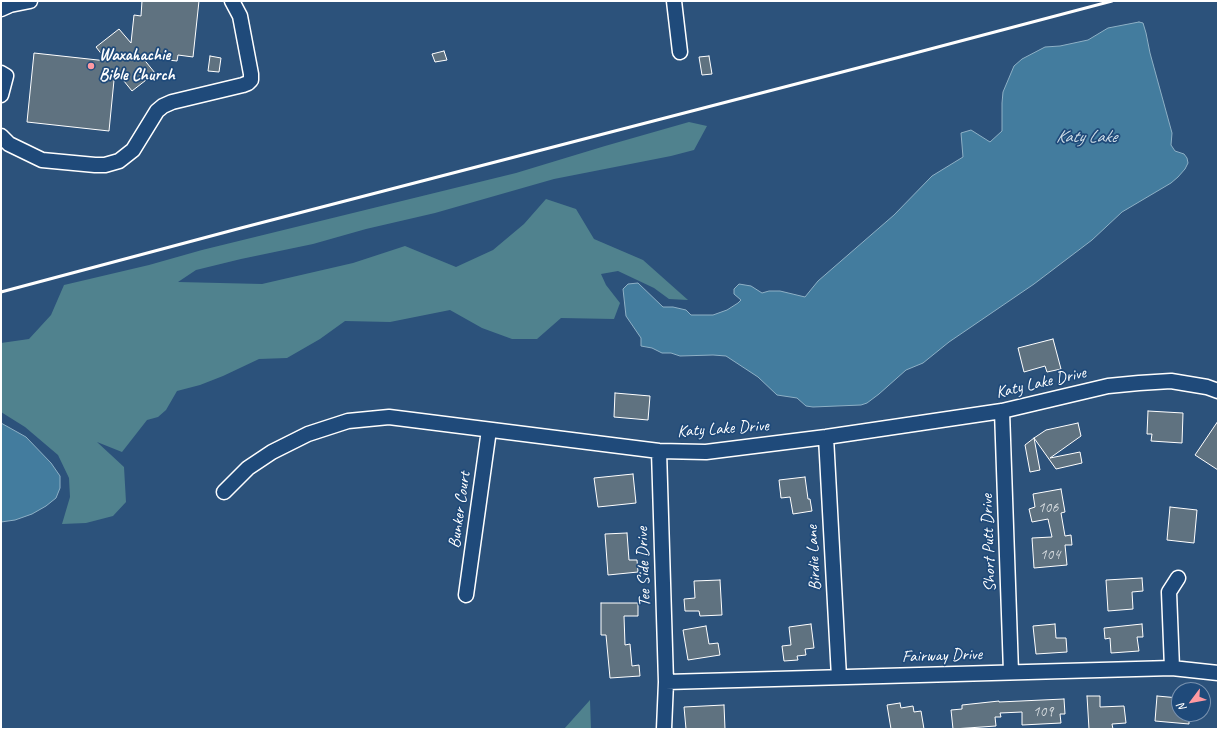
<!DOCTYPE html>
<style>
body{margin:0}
#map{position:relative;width:1219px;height:730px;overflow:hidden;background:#2c527b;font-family:Caveat,sans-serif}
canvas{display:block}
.frame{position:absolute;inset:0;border:2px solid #fff;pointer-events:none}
.north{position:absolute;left:1171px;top:682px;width:40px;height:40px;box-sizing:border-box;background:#1f4a7a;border:1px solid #7992af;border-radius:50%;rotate:238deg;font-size:11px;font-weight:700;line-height:16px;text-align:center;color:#fff}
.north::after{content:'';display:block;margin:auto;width:14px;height:18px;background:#ff9aa2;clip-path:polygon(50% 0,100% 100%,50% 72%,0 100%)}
</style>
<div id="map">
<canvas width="1219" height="730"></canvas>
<div class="frame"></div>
<div class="north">N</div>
</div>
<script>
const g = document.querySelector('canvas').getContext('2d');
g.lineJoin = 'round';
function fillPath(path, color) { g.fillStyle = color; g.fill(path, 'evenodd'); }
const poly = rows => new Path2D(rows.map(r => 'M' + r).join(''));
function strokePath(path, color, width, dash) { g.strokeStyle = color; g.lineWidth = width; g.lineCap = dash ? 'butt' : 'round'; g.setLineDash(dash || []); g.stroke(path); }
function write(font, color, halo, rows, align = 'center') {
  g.font = font + ' Caveat,sans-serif'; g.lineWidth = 3.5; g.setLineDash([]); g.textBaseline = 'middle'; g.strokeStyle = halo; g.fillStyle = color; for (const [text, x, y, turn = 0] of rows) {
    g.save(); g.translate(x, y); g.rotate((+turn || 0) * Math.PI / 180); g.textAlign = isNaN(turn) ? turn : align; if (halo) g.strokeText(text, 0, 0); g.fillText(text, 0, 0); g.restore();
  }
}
const green = poly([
 [689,122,707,126,694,150,671,156,554,179,435,213,366,229,313,244,241,259,196,270,178,282,262,284,353,263,405,246,456,267,493,250,524,224,546,199,576,209,594,239,643,260,688,300,669,299,654,288,618,271,601,274,606,285,620,303,614,319,561,318,537,339,512,339,482,328,450,310,390,322,345,321,320,339,287,358,259,359,223,376,200,385,177,391,166,410,158,417,147,420,122,452,97,442,124,467,126,502,113,516,86,523,62,524,70,497,69,478,58,455,25,427,1,412,1,343,29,339,51,315,64,285,149,265,202,250,516,173,605,146],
 [590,700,591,729,564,729]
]);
const water = poly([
 [1139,22,1143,23,1146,33,1150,53,1172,133,1171,145,1175,151,1184,154,1187,158,1188,163,1185,169,1178,177,1171,183,1122,212,1092,240,1034,284,949,342,923,363,906,370,879,394,867,403,861,405,813,407,806,406,797,398,777,395,758,377,726,356,713,355,680,356,671,353,662,353,652,348,641,346,641,338,626,316,623,289,628,284,638,283,663,307,673,307,686,310,691,315,713,315,727,310,738,303,741,300,734,294,734,289,739,284,751,286,762,293,769,291,780,291,805,297,818,281,894,215,932,176,963,157,961,133,971,130,990,142,1002,131,1002,103,1003,92,1014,66,1022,59,1045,47,1060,46,1088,40,1108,28,1139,22],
 [1,423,26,437,51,463,60,476,60,488,56,498,46,506,32,514,15,520,1,522,1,423]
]);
const building = poly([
 [142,1,199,1,193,57,178,55,177,61,142,57,155,73,132,91,115,70,109,131,27,122,34,53,107,61,96,47,119,29,131,43,134,15,141,16,142,1],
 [444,51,447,60,435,62,432,54,444,51],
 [210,56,221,58,219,72,208,71,210,56],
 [709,56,712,74,702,75,699,57,709,56],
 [1053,339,1061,369,1047,372,1045,366,1024,372,1018,348,1053,339],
 [615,393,650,396,648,420,614,417,615,393],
 [1148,411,1183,413,1182,443,1151,441,1152,434,1147,434,1148,411],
 [1218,421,1218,470,1195,455,1218,421],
 [1078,423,1081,436,1050,458,1080,452,1082,463,1056,469,1034,438,1046,430,1078,423],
 [1034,438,1040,470,1030,472,1025,445,1034,438],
 [633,474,636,503,598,507,594,478,633,474],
 [805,477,808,499,810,499,812,511,793,514,790,497,781,498,779,480,805,477],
 [1061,489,1065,512,1061,513,1065,536,1071,535,1072,545,1065,545,1067,565,1034,568,1032,538,1052,537,1048,519,1032,522,1029,509,1035,507,1033,494,1061,489],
 [1170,507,1197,510,1194,543,1167,540,1170,507],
 [627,533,629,560,637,560,638,572,608,575,605,534,627,533],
 [1142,578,1143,591,1132,592,1133,609,1108,611,1106,580,1142,578],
 [720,580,722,615,700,616,699,611,685,611,684,599,695,598,694,581,720,580],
 [601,603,638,603,638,616,624,616,625,645,630,644,632,666,639,665,640,676,610,678,606,635,601,635,601,603],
 [811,624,814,648,805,649,806,655,797,656,798,660,784,661,782,646,791,645,789,627,811,624],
 [1055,624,1056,638,1066,638,1067,652,1036,654,1033,626,1055,624],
 [1142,624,1143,637,1137,637,1139,651,1111,653,1110,638,1105,639,1104,628,1142,624],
 [706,626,709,644,718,643,720,655,688,660,683,630,706,626],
 [1087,696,1100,696,1100,707,1124,706,1126,723,1112,724,1113,729,1089,729,1087,696],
 [1157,696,1179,698,1179,714,1189,714,1189,724,1155,721,1157,696],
 [1064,699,1065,714,1060,714,1061,723,1022,725,1022,712,1000,713,1001,717,995,717,996,726,953,729,951,710,962,709,962,705,999,701,999,702,1064,699],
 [900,703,901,708,913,706,914,712,921,711,924,729,891,729,887,705,900,703],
 [724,705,725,729,686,729,684,707,724,705]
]);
const minor = poly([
 [674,1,680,52],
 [1,9,10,5,30,1],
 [1,73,6,76,1,95],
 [1,136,9,144,42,160,95,165,105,165,119,161,133,150,157,111,163,106,172,102,243,85,248,83,251,80,251,74,240,16,232,1],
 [1002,411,1011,672],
 [826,437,839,677],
 [659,451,666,682,664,729],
 [224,492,248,468,272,452,308,434,348,421,389,417,659,451,706,452,826,437,1002,411,1108,386,1139,383,1171,381,1207,387,1218,391],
 [466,595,489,430],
 [1172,668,1169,592,1178,578],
 [666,682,1172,668,1218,673]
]);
const rail = poly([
 [1,292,241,228,900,57,1112,1]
]);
const markers = [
 [91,66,4,"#ff9aa2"]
];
const numberNames = [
 ["106",1048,508],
 ["104",1050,555],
 ["109",1043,712]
];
const poiNames = [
 ["Waxahachie",99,56],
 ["Bible Church",99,76]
];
const streetNames = [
 ["Katy Lake Drive",1041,383,-13],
 ["Katy Lake Drive",723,429,-4],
 ["Bunker Court",460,510,-82],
 ["Short Putt Drive",989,543,-92],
 ["Birdie Lane",814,558,-93],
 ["Tee Side Drive",644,567,-92],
 ["Fairway Drive",942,656,-2]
];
const waterNames = [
 ["Katy Lake",1086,137]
];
fillPath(green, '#50828e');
fillPath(water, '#437c9e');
strokePath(water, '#8eb0c5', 1);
fillPath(building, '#5f7280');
strokePath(building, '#fff', 1);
strokePath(minor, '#fff', 17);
strokePath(minor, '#1f4a7a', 14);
strokePath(rail, '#fff', 3);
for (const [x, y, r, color] of markers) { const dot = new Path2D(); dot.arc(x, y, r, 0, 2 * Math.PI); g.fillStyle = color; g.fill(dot); strokePath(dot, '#1f4a7a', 1.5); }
write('15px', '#d7dcdf', null, numberNames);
write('bold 17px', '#fff', '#1f4a7a', poiNames, 'left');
write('17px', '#fff', '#1f4a7a', streetNames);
write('italic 18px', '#d0dee7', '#1f4a7a', waterNames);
</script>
